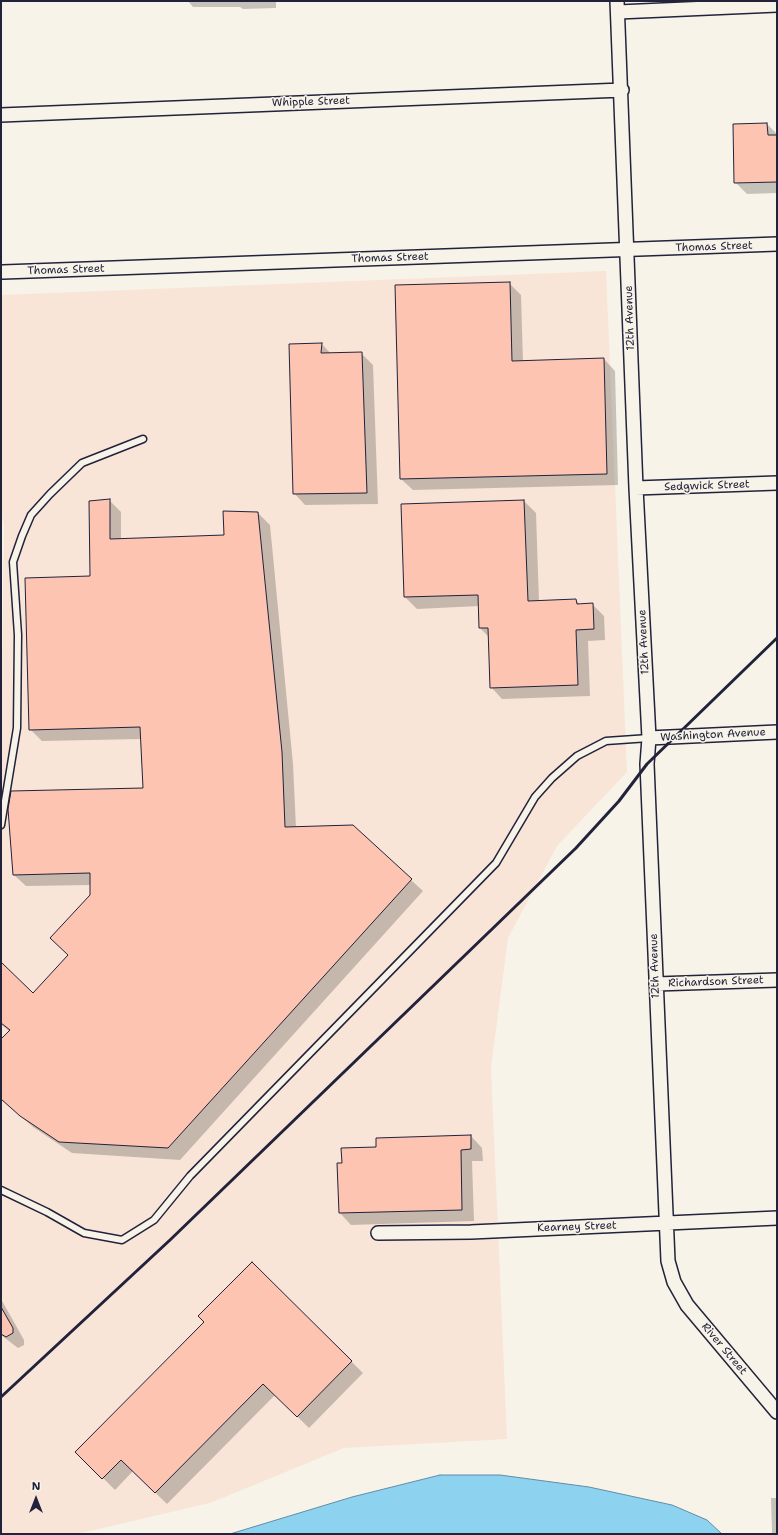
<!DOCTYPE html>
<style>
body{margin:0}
#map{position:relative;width:778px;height:1535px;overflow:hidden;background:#f7f3e8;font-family:"Shantell Sans",sans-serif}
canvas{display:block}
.frame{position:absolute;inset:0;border:2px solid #22223b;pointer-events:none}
.north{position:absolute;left:16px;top:1479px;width:40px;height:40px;-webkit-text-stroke:3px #f7f3e8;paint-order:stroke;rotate:0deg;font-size:11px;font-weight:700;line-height:16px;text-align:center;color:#22223b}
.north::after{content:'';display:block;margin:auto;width:14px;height:18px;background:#22223b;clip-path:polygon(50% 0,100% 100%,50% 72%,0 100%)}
</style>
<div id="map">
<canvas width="778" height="1535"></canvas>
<div class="frame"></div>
<div class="north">N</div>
</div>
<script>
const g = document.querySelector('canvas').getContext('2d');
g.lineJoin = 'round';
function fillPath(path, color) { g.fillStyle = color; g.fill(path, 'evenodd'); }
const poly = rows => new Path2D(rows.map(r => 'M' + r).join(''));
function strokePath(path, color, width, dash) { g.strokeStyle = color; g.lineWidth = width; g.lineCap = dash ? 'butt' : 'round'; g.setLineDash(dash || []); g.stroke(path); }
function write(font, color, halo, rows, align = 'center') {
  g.font = font + ' "Shantell Sans",sans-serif'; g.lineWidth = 3; g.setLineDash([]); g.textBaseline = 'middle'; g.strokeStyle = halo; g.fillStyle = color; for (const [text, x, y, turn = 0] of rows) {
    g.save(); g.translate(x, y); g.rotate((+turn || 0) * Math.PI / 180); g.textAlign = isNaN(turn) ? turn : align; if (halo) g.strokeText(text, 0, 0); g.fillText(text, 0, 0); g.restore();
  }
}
const built = poly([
 [606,271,627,772,557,846,508,938,491,1068,507,1439,344,1448,210,1503,77,1534,1,1534,1,760,4,525,1,512,1,295]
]);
const water = poly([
 [440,1475,500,1475,589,1487,672,1505,707,1520,722,1534,230,1534,352,1497,440,1475]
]);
const shadow = poly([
 [188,1,276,1,276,8,243,9,240,7,193,7],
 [767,124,777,134,777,193,747,194,735,182],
 [509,283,521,295,523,362,604,359,615,371,618,485,413,490,401,479],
 [322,344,331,354,361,353,373,365,378,504,305,505,294,493],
 [109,500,121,512,121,540,225,536,258,513,270,525,293,764,296,828,411,880,423,891,180,1160,72,1153,33,1127,1,1099,1,1040,10,1032,1,1024,1,967,33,995,69,955,91,895,91,885,26,886,14,875,144,789,141,739,42,741,30,729,91,577],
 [524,501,536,513,539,602,576,600,580,605,592,604,604,616,605,640,588,641,590,696,502,699,491,687,489,637,480,628,479,606,417,609,405,597,402,505],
 [471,1136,482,1148,483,1161,472,1161,474,1221,351,1225,340,1213,343,1164,377,1148],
 [252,1263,363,1373,309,1428,275,1395,167,1504,133,1471,115,1490,77,1452,206,1322],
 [1,1299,24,1340,24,1345,18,1348,1,1335],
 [771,1498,777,1498,777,1534,772,1533]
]);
const building = poly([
 [767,123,768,135,777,135,777,182,734,183,733,124,767,123],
 [510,282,512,361,604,358,607,474,400,479,395,285,510,282],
 [322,343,321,353,362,352,367,493,293,494,289,344,322,343],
 [110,499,110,539,224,535,223,511,258,512,282,752,285,827,353,825,412,879,168,1148,59,1142,20,1116,1,1099,1,1039,10,1030,1,1023,1,962,33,993,68,955,50,938,90,895,90,873,13,875,8,809,11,791,143,788,140,727,29,730,25,578,90,576,89,501,110,499],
 [524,500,528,601,576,599,577,604,593,603,594,629,576,630,578,685,490,688,488,628,479,628,478,595,404,597,401,504,524,500],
 [471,1135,471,1149,461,1150,462,1210,339,1213,337,1163,342,1163,341,1148,376,1147,376,1138,471,1135],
 [252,1262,352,1361,297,1417,263,1384,155,1493,121,1460,102,1479,75,1452,204,1322,198,1316,252,1262],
 [1,1307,13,1328,13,1333,6,1337,1,1334,1,1307]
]);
const lane = poly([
 [1,825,17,728,18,635,13,562,22,536,31,515,50,494,82,463,143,439],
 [1,1190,47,1212,84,1233,122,1240,154,1220,190,1176,496,863,535,797,552,778,577,756,606,741,649,738]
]);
const street = poly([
 [617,1,636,488,649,738,647,764,668,1261,674,1282,687,1305,777,1412],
 [618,12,777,5],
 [1,115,622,90],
 [3,272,777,244],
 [636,488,777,483],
 [649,738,777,732],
 [656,984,777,980],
 [378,1233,471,1232,777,1218]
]);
const rail = poly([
 [1,1397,170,1240,576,848,619,801,647,764,777,638]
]);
const streetNames = [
 ["Whipple Street",311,102,-2],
 ["Thomas Street",714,247,-2],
 ["Thomas Street",390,258,-2],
 ["Thomas Street",66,270,-2],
 ["12th Avenue",630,318,-92],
 ["Sedgwick Street",707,486,-2],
 ["12th Avenue",644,642,-93],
 ["Washington Avenue",713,735,-3],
 ["12th Avenue",655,966,-92],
 ["Richardson Street",716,982,-2],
 ["Kearney Street",577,1227,-2],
 ["River Street",724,1349,50]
];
fillPath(built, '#f8e5d8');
fillPath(water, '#8dd2ee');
strokePath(water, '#628ca6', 1);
fillPath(shadow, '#0003');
fillPath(building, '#fcc4b1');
strokePath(building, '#22223b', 1);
strokePath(lane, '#22223b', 9);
strokePath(street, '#22223b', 16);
strokePath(lane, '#f7f3e8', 6);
strokePath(street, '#f7f3e8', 13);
strokePath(rail, '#22223b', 3);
write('11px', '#22223b', '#f7f3e8', streetNames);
</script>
